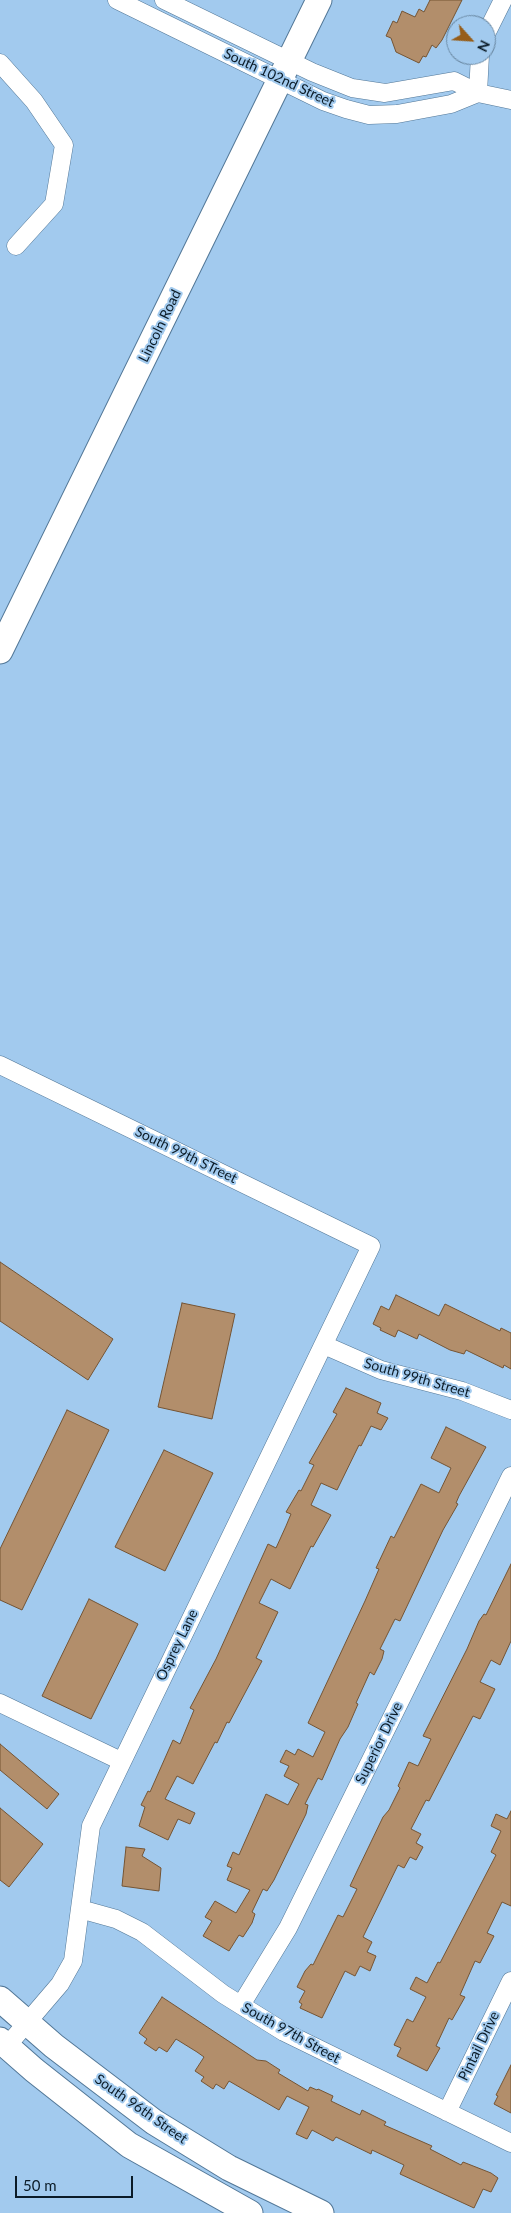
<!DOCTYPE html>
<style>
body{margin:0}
#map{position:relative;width:511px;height:2213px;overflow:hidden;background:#a2caee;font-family:Lato,sans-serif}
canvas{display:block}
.north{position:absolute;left:446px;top:15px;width:50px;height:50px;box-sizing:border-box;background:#a2caee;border:1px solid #66849e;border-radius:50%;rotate:116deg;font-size:14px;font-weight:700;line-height:20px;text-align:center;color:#0b1b27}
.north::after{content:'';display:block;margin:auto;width:18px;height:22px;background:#965d19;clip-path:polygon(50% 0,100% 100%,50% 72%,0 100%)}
.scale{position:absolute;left:15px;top:2176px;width:118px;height:22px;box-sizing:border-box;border:2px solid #0b1b27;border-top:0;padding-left:6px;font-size:15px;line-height:18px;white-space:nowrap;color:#0b1b27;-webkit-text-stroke:4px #a2caee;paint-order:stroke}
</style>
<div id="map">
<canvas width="511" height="2213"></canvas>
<div class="north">N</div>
<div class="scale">50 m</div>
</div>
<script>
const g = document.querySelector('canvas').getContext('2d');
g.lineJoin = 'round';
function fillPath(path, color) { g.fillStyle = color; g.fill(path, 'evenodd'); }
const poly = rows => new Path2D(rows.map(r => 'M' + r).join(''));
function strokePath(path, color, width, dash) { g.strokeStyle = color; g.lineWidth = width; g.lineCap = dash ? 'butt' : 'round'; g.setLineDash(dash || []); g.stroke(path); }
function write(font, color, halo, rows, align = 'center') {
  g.font = font + ' Lato,sans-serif'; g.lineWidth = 4; g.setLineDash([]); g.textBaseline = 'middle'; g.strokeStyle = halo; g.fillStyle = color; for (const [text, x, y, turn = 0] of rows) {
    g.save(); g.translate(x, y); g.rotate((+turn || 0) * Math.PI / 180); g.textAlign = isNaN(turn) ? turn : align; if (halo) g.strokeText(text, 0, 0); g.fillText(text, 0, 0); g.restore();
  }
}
const building = poly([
 [430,0,462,0,442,40,436,48,432,45,426,57,423,56,419,63,396,52,391,38,386,36,393,21,397,23,402,11,415,17,419,9,424,12,430,0],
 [0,1262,113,1339,88,1380,0,1321,0,1262],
 [396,1295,439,1316,445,1304,500,1331,501,1328,511,1333,511,1369,504,1365,503,1368,466,1350,464,1354,450,1350,419,1334,417,1339,398,1330,395,1337,380,1330,381,1328,373,1324,381,1306,389,1310,396,1295],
 [182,1303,235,1314,212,1419,158,1407,182,1303],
 [346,1388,381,1403,377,1413,388,1418,381,1430,371,1426,361,1446,359,1445,337,1490,321,1483,311,1505,331,1515,313,1547,311,1546,290,1589,271,1579,259,1603,278,1612,256,1658,262,1661,229,1723,227,1722,217,1743,215,1742,193,1784,177,1776,165,1799,195,1813,190,1824,178,1819,168,1840,139,1826,145,1807,141,1805,148,1791,150,1792,173,1740,180,1744,194,1710,190,1708,216,1659,268,1544,276,1548,286,1526,291,1514,286,1512,299,1490,301,1491,314,1465,309,1463,337,1414,333,1412,346,1388],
 [67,1410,109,1430,22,1610,0,1600,0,1549,67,1410],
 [446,1427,486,1447,459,1496,456,1503,458,1504,443,1530,400,1621,395,1619,380,1649,384,1651,382,1659,374,1675,370,1672,356,1703,358,1704,348,1727,340,1739,322,1780,318,1778,305,1804,308,1805,306,1814,274,1880,267,1891,263,1889,252,1912,255,1914,252,1923,243,1937,239,1935,229,1951,203,1936,212,1921,205,1917,215,1901,236,1913,250,1890,227,1880,232,1868,227,1866,233,1852,239,1855,266,1794,288,1805,299,1784,284,1776,289,1766,280,1762,286,1750,295,1755,298,1749,313,1757,325,1732,308,1723,365,1601,379,1569,376,1568,391,1536,394,1538,421,1484,439,1493,451,1468,431,1458,446,1427],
 [164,1450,213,1473,165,1571,115,1547,164,1450],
 [511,1564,511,1641,500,1665,491,1660,480,1682,495,1689,480,1719,473,1716,429,1801,426,1800,411,1829,421,1834,416,1843,423,1847,416,1860,410,1857,404,1868,398,1865,363,1937,372,1942,367,1952,376,1956,370,1971,360,1966,355,1976,345,1971,322,2018,300,2008,302,2004,299,2002,305,1991,297,1987,305,1971,311,1964,313,1965,338,1915,343,1917,357,1889,350,1886,358,1869,383,1817,389,1810,400,1788,398,1786,409,1762,418,1766,431,1739,423,1736,467,1649,479,1621,484,1614,486,1615,511,1564],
 [89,1599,138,1624,91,1719,42,1696,89,1599],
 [0,1744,59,1794,47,1809,0,1770,0,1744],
 [0,1808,43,1844,9,1887,0,1880,0,1808],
 [511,1811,511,1906,502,1902,487,1933,494,1936,480,1963,475,1961,460,1995,465,1997,452,2020,449,2018,436,2046,440,2048,427,2071,397,2056,401,2048,394,2045,407,2019,413,2022,426,1997,410,1989,416,1977,427,1983,438,1962,440,1963,496,1855,491,1852,501,1831,491,1826,496,1814,507,1819,511,1811],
 [126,1847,145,1849,142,1856,161,1868,159,1891,122,1886,126,1847],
 [162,1997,257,2060,266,2061,280,2070,278,2073,308,2091,310,2087,317,2090,318,2089,333,2096,331,2101,360,2115,362,2110,386,2122,384,2125,432,2146,430,2149,461,2165,463,2162,491,2173,498,2178,491,2192,483,2189,474,2208,400,2174,404,2165,372,2150,371,2154,336,2137,333,2141,312,2130,307,2139,296,2134,309,2107,287,2096,279,2110,229,2081,224,2089,216,2084,213,2089,201,2081,204,2077,195,2071,204,2057,197,2052,176,2039,167,2052,159,2047,156,2051,144,2043,147,2039,139,2033,162,1997],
 [511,2065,511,2113,494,2104,498,2096,496,2095,511,2065]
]);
const street = poly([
 [117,0,323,101,346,109,369,115,397,114,451,104,478,93],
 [164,0,312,72,352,88,385,93,454,81,478,93,511,100],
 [486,34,503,0],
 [0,63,34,101,64,145,54,204,16,246],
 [478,93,480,55],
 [0,1065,371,1246,91,1826,73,1961,60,1984,7,2046],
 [324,1345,381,1370,462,1391,511,1410],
 [0,1703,121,1761],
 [80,1909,116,1919,142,1932,223,1994,284,2032,511,2143],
 [241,2005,288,1928,511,1476],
 [447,2112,511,1981]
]);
const secondary = poly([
 [0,651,319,0],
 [0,1999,54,2046,154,2122,229,2168,321,2213],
 [0,2040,34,2070,129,2145,250,2213]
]);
const streetNames = [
 ["South 102nd Street",279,78,25],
 ["Lincoln Road",160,326,-64],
 ["South 99th STreet",186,1155,26],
 ["South 99th Street",417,1378,16],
 ["Osprey Lane",177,1645,-64],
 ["Superior Drive",379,1743,-64],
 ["South 97th Street",291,2033,29],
 ["Pintail Drive",479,2046,-64],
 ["South 96th Street",141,2109,35]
];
fillPath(building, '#b28e6b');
strokePath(building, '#755433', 1);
strokePath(street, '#527797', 19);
strokePath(secondary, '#527797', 27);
strokePath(street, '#fff', 18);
strokePath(secondary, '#fff', 25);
write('14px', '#0b1b27', '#a2caee', streetNames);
</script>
